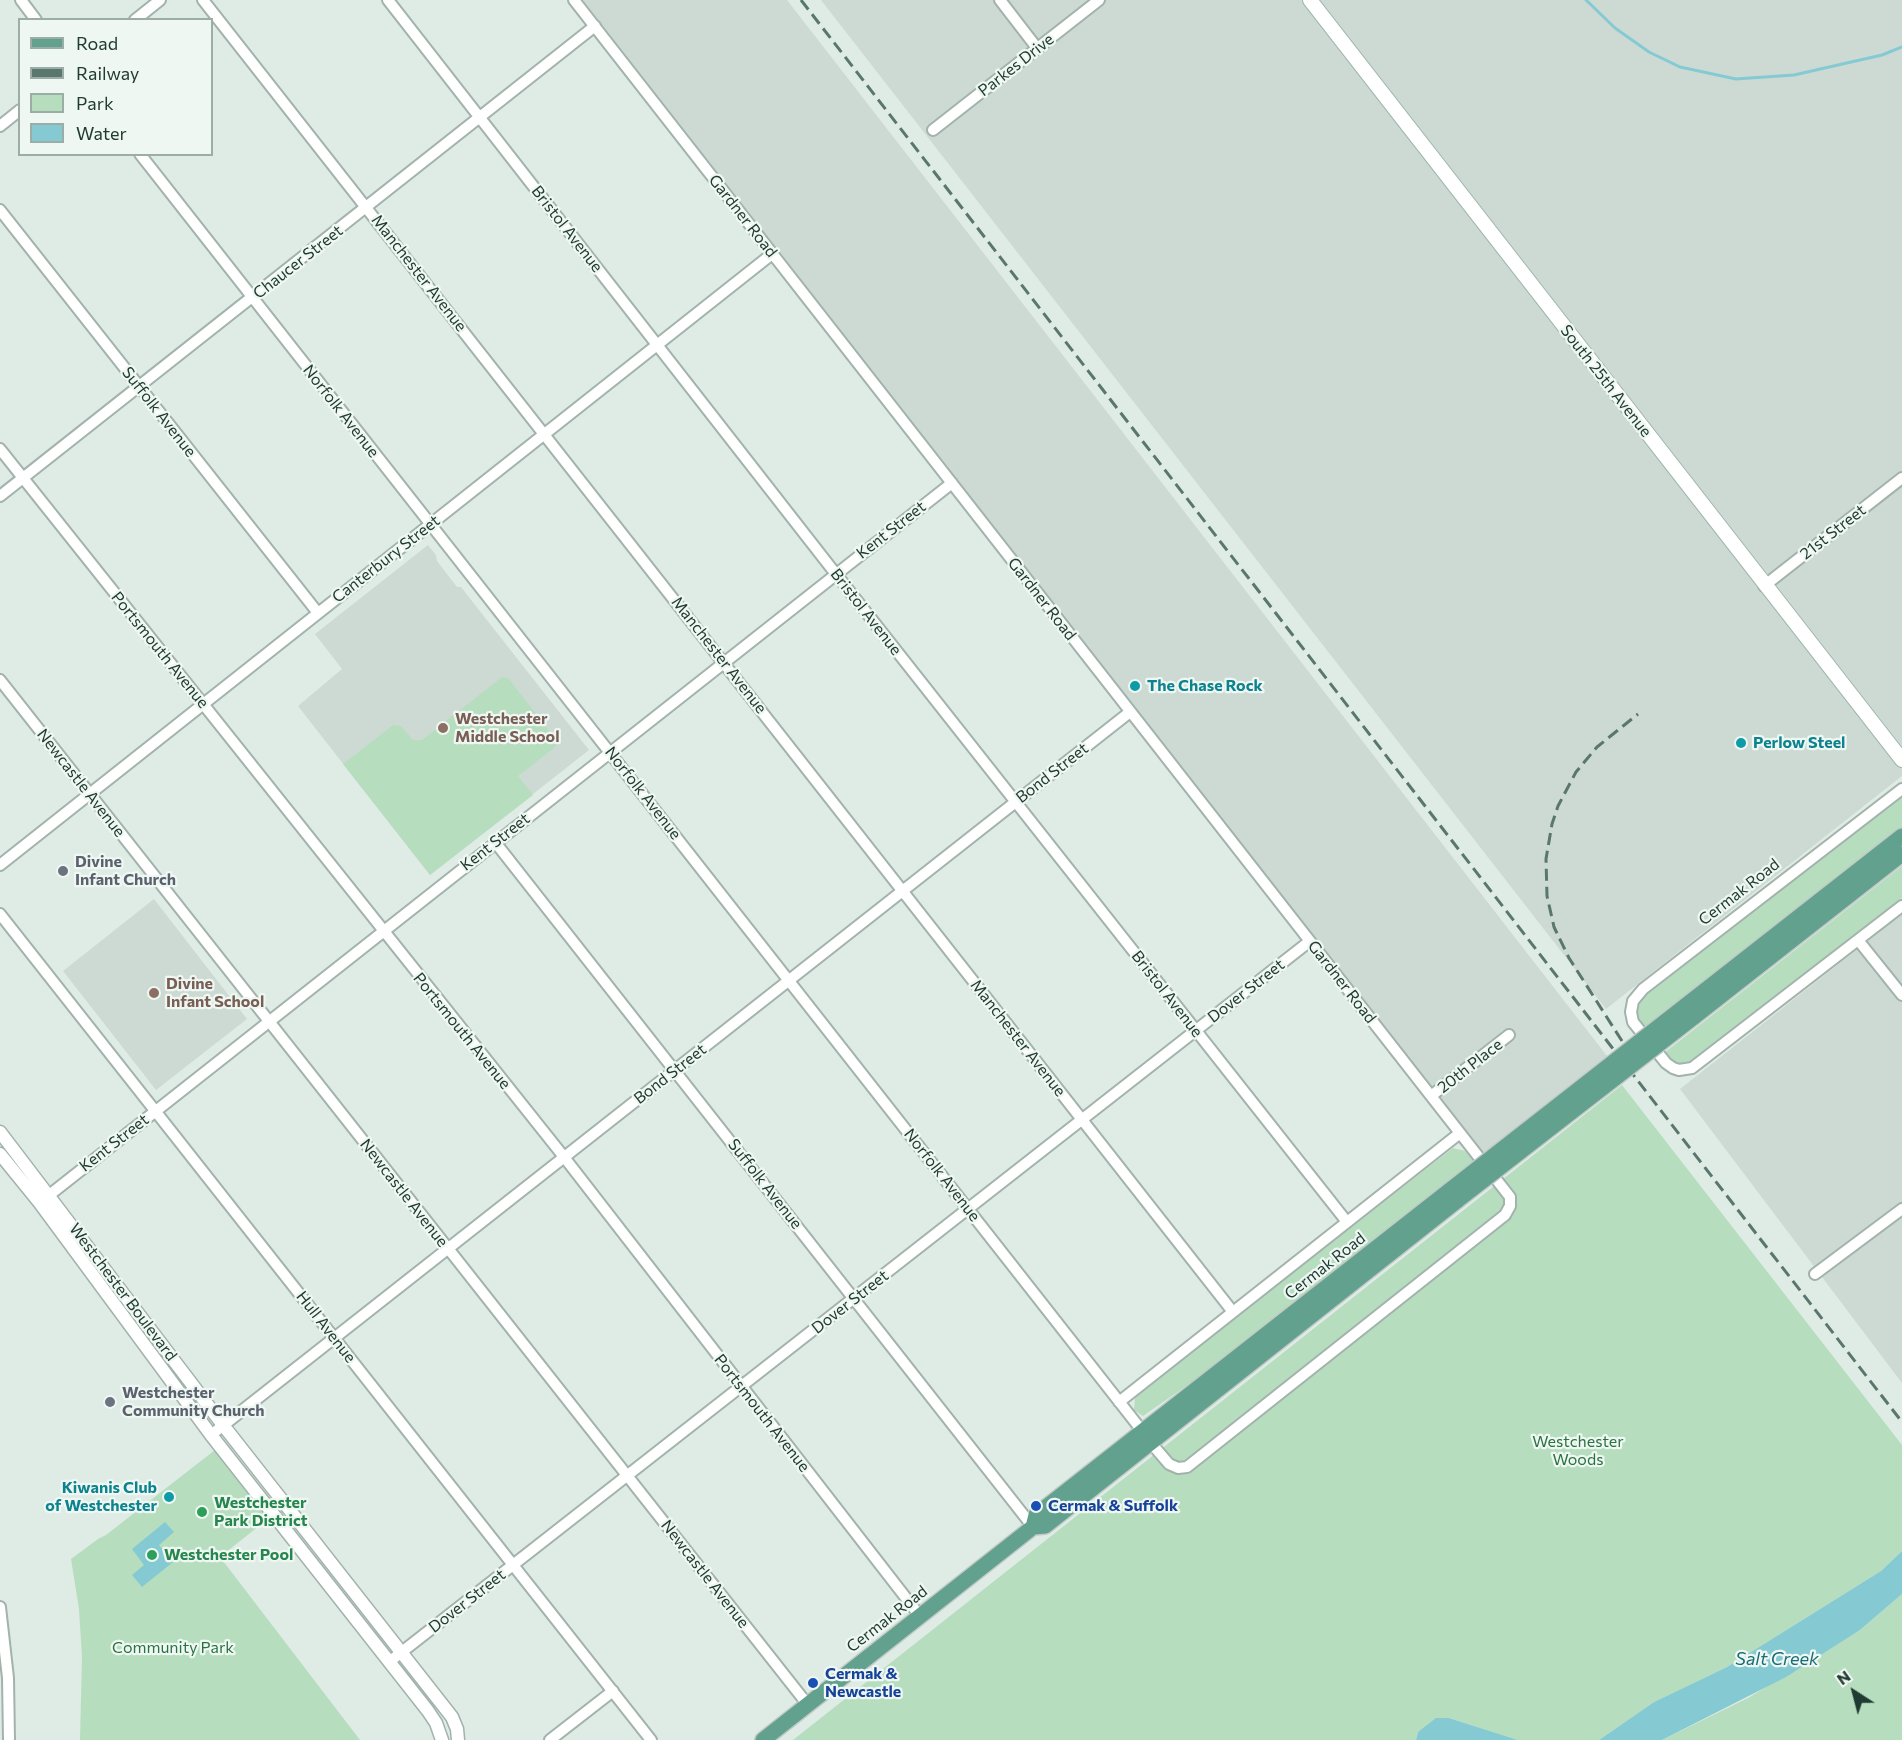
<!DOCTYPE html>
<style>
body{margin:0}
#map{position:relative;width:1902px;height:1740px;overflow:hidden;background:#dfebe5;font-family:Commissioner,sans-serif}
canvas{display:block}
.legend{position:absolute;left:18px;top:18px;width:195px;height:138px;box-sizing:border-box;background:#eff7f3;border:2px solid #9caca6;margin:0;padding:8px 10px;list-style:none;font-size:18px;color:#203b32}
.legend li{display:flex;align-items:center;gap:12px;height:30px}
.legend b{width:30px;border:2px solid #9caca6}
.north{position:absolute;left:1824px;top:1662px;width:60px;height:60px;-webkit-text-stroke:4px #eff7f3;paint-order:stroke;rotate:324deg;font-size:16px;font-weight:700;line-height:24px;text-align:center;color:#203b32}
.north::after{content:'';display:block;margin:auto;width:21px;height:27px;background:#203b32;clip-path:polygon(50% 0,100% 100%,50% 72%,0 100%)}
</style>
<div id="map">
<canvas width="1902" height="1740"></canvas>
<ul class="legend">
<li><b style="height:8px;background:#62a18e"></b>Road</li>
<li><b style="height:8px;background:#5a776d"></b>Railway</li>
<li><b style="height:16px;background:#b7ddbf"></b>Park</li>
<li><b style="height:16px;background:#85cad2"></b>Water</li>
</ul>
<div class="north">N</div>
</div>
<script>
const g = document.querySelector('canvas').getContext('2d');
g.lineJoin = 'round';
function fillPath(path, color) { g.fillStyle = color; g.fill(path, 'evenodd'); }
const poly = rows => new Path2D(rows.map(r => 'M' + r).join(''));
function strokePath(path, color, width, dash) { g.strokeStyle = color; g.lineWidth = width; g.lineCap = dash ? 'butt' : 'round'; g.setLineDash(dash || []); g.stroke(path); }
function write(font, color, halo, rows, align = 'center') {
  g.font = font + ' Commissioner,sans-serif'; g.lineWidth = 4.5; g.setLineDash([]); g.textBaseline = 'middle'; g.strokeStyle = halo; g.fillStyle = color; for (const [text, x, y, turn = 0] of rows) {
    g.save(); g.translate(x, y); g.rotate((+turn || 0) * Math.PI / 180); g.textAlign = isNaN(turn) ? turn : align; if (halo) g.strokeText(text, 0, 0); g.fillText(text, 0, 0); g.restore();
  }
}
const built = poly([
 [583,0,787,0,1607,1056,1484,1154],
 [821,0,1902,0,1902,776,1606,1009],
 [428,545,436,555,437,561,457,587,461,587,589,750,430,875,298,706,342,669,315,634],
 [154,899,247,1019,156,1090,63,971],
 [1902,914,1902,1383,1680,1089]
]);
const green = poly([
 [502,677,509,679,559,744,518,776,533,795,430,875,343,764,393,725,401,726,413,740,422,740],
 [1902,795,1902,827,1644,1029,1639,1020,1637,1011,1639,1004,1646,994],
 [1902,866,1902,898,1698,1058,1689,1064,1680,1064,1670,1059,1664,1053],
 [1622,1085,1902,1445,1902,1551,1881,1571,1727,1667,1654,1702,1599,1740,1518,1740,1449,1718,1418,1732,1416,1740,793,1740],
 [1453,1148,1465,1151,1474,1161,1202,1375,1143,1416,1134,1410,1135,1398,1139,1392],
 [215,1450,269,1518,220,1557,360,1740,80,1740,82,1657,79,1609,71,1559,98,1539,106,1535],
 [1902,1594,1902,1740,1662,1740,1748,1698,1860,1630]
]);
const water = poly([
 [165,1522,174,1532,159,1545,173,1562,142,1587,132,1575,144,1565,132,1549],
 [1902,1551,1902,1594,1860,1630,1786,1677,1662,1740,1599,1740,1654,1702,1727,1667,1881,1571],
 [1436,1718,1449,1718,1518,1740,1416,1740,1418,1732]
]);
const stream = poly([
 [1586,0,1615,28,1649,52,1680,67,1736,79,1794,75,1882,55,1902,47]
]);
const minor = poly([
 [21,0,36,20],
 [203,0,1233,1312],
 [388,0,828,564,1347,1222],
 [574,0,1510,1197,1510,1206,1505,1215,1187,1467,1178,1468,1169,1464,1151,1443],
 [1000,0,1037,48],
 [135,20,160,0],
 [0,126,20,110],
 [933,130,1099,0],
 [140,154,1143,1432],
 [0,210,318,613],
 [0,449,564,1157,920,1616],
 [0,496,595,26],
 [1764,586,1902,478],
 [0,680,808,1705],
 [1902,789,1643,989,1633,1001,1631,1012,1633,1022,1666,1063,1673,1068,1679,1070,1692,1068,1902,906],
 [495,842,1033,1527],
 [0,865,772,254],
 [0,914,651,1740],
 [1858,940,1902,995],
 [1431,1096,1509,1035],
 [43,1200,952,483],
 [1815,1274,1902,1209],
 [1119,1402,1460,1133],
 [211,1435,1130,712],
 [0,1607,8,1678,9,1740],
 [389,1662,1310,941],
 [550,1740,613,1691]
]);
const tertiary = poly([
 [0,1132,223,1425,452,1717,457,1729,458,1740],
 [0,1154,39,1202,211,1435,428,1711,436,1723,442,1740]
]);
const secondary = poly([
 [1310,0,1902,760]
]);
const primary = poly([
 [1685,1006,1902,836],
 [1694,1017,1902,854],
 [1033,1527,1036,1515,1450,1190],
 [763,1740,1033,1527,1045,1526,1458,1200]
]);
const rail = poly([
 [801,0,1902,1422],
 [1622,1041,1569,958,1554,927,1547,896,1546,859,1552,824,1558,806,1576,772,1597,747,1638,714]
]);
const primaryBridge = poly([
 [1450,1190,1685,1006],
 [1458,1200,1694,1017]
]);
const markers = [
 [1135,686,6,"#0f9aa8"],
 [443,728,6,"#8d6e63"],
 [1741,743,6,"#0f9aa8"],
 [63,871,6,"#6b7280"],
 [154,993,6,"#8d6e63"],
 [110,1402,6,"#6b7280"],
 [169,1497,6,"#0f9aa8"],
 [1036,1506,6,"#1a4fb4"],
 [202,1512,6,"#2e9e5b"],
 [152,1555,6,"#2e9e5b"],
 [813,1683,6,"#1a4fb4"]
];
const streetNames = [
 ["Parkes Drive",1016,65,-38],
 ["Gardner Road",743,216,52],
 ["Bristol Avenue",567,229,52],
 ["Chaucer Street",298,262,-38],
 ["Manchester Avenue",419,273,52],
 ["South 25th Avenue",1606,381,52],
 ["Norfolk Avenue",341,411,52],
 ["Suffolk Avenue",159,412,52],
 ["Kent Street",891,530,-38],
 ["21st Street",1833,532,-38],
 ["Canterbury Street",386,559,-38],
 ["Gardner Road",1042,599,52],
 ["Bristol Avenue",866,612,52],
 ["Portsmouth Avenue",160,650,51],
 ["Manchester Avenue",719,655,52],
 ["Bond Street",1052,773,-38],
 ["Newcastle Avenue",81,783,52],
 ["Norfolk Avenue",643,793,52],
 ["Kent Street",495,842,-38],
 ["Cermak Road",1739,892,-38],
 ["Gardner Road",1342,982,52],
 ["Dover Street",1246,991,-38],
 ["Bristol Avenue",1167,994,52],
 ["Portsmouth Avenue",462,1031,51],
 ["Manchester Avenue",1018,1038,52],
 ["20th Place",1470,1066,-38],
 ["Bond Street",670,1074,-38],
 ["Kent Street",114,1143,-38],
 ["Norfolk Avenue",942,1175,52],
 ["Suffolk Avenue",765,1184,52],
 ["Newcastle Avenue",404,1193,52],
 ["Cermak Road",1325,1266,-38],
 ["Westchester Boulevard",123,1292,53],
 ["Dover Street",850,1302,-38],
 ["Hull Avenue",326,1327,52],
 ["Portsmouth Avenue",762,1413,52],
 ["Newcastle Avenue",705,1574,52],
 ["Dover Street",467,1601,-38],
 ["Cermak Road",887,1619,-38]
];
const cultureNames = [
 ["The Chase Rock",1147,686],
 ["Perlow Steel",1753,743],
 ["Kiwanis Club",157,1488,"right"],
 ["of Westchester",157,1506,"right"]
];
const educationNames = [
 ["Westchester",455,719],
 ["Middle School",455,737],
 ["Divine",166,984],
 ["Infant School",166,1002]
];
const worshipNames = [
 ["Divine",75,862],
 ["Infant Church",75,880],
 ["Westchester",122,1393],
 ["Community Church",122,1411]
];
const parkNames = [
 ["Westchester",1578,1442],
 ["Woods",1578,1460],
 ["Community Park",173,1648]
];
const leisureNames = [
 ["Westchester",214,1503],
 ["Park District",214,1521],
 ["Westchester Pool",164,1555]
];
const transitNames = [
 ["Cermak & Suffolk",1048,1506],
 ["Cermak &",825,1674],
 ["Newcastle",825,1692]
];
const waterNames = [
 ["Salt Creek",1777,1659]
];
fillPath(built, '#cddad4');
fillPath(green, '#b7ddbf');
fillPath(water, '#85cad2');
strokePath(stream, '#85cad2', 3);
strokePath(minor, '#a2b3ac', 14);
strokePath(tertiary, '#a2b3ac', 15);
strokePath(secondary, '#9eb7ac', 16);
strokePath(primary, '#c1c8c6', 18);
strokePath(minor, '#fff', 10);
strokePath(tertiary, '#fff', 12);
strokePath(secondary, '#fff', 14);
strokePath(primary, '#62a18e', 15);
strokePath(rail, '#5a776d', 3, [12, 6]);
strokePath(primaryBridge, '#c1c8c6', 18, []);
strokePath(primaryBridge, '#62a18e', 15);
for (const [x, y, r, color] of markers) { const dot = new Path2D(); dot.arc(x, y, r, 0, 2 * Math.PI); g.fillStyle = color; g.fill(dot); strokePath(dot, '#eff7f3', 2); }
write('16px', '#203b32', '#eff7f3', streetNames);
write('bold 16px', '#0d838f', '#eff7f3', cultureNames, 'left');
write('bold 16px', '#785e54', '#eff7f3', educationNames, 'left');
write('bold 16px', '#5b616d', '#eff7f3', worshipNames, 'left');
write('16px', '#297341', '#eff7f3', parkNames);
write('bold 16px', '#27864d', '#eff7f3', leisureNames, 'left');
write('bold 16px', '#164399', '#eff7f3', transitNames, 'left');
write('italic 18px', '#196d78', '#eff7f3', waterNames);
</script>
